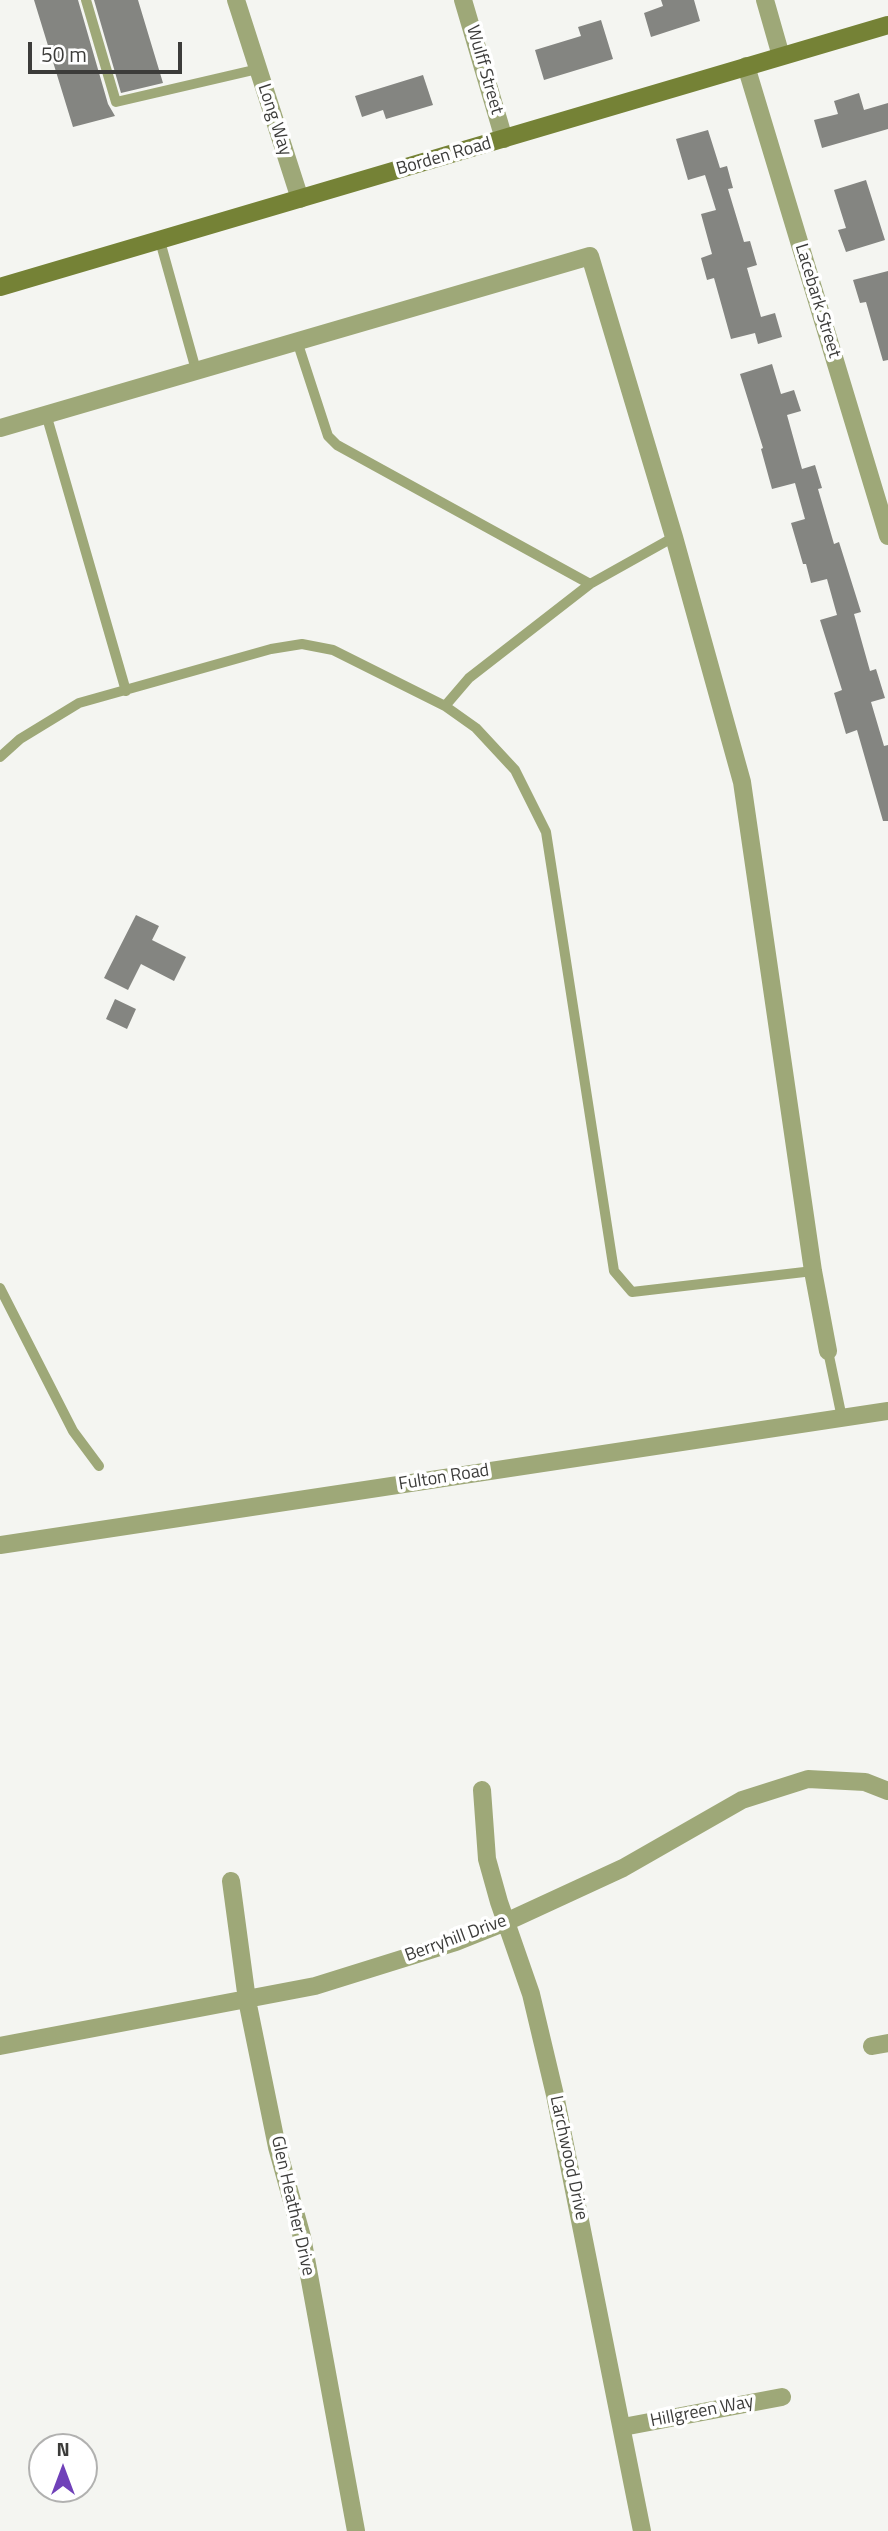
<!DOCTYPE html>
<style>
body{margin:0}
#map{position:relative;width:888px;height:2531px;overflow:hidden;background:#f4f5f1;font-family:"Titillium Web",sans-serif}
canvas{display:block}
.north{position:absolute;left:28px;top:2433px;width:70px;height:70px;box-sizing:border-box;background:#fff;border:2px solid #b1b1b0;border-radius:50%;rotate:0deg;font-size:19px;font-weight:700;line-height:28px;text-align:center;color:#3c3c3a}
.north::after{content:'';display:block;margin:auto;width:24px;height:32px;background:#7041b9;clip-path:polygon(50% 0,100% 100%,50% 72%,0 100%)}
.scale{position:absolute;left:28px;top:42px;width:154px;height:32px;box-sizing:border-box;border:4px solid #3c3c3a;border-top:0;padding-left:9px;font-size:21px;line-height:24px;white-space:nowrap;color:#3c3c3a;-webkit-text-stroke:5px #fff;paint-order:stroke}
</style>
<div id="map">
<canvas width="888" height="2531"></canvas>
<div class="north">N</div>
<div class="scale">50 m</div>
</div>
<script>
const g = document.querySelector('canvas').getContext('2d');
g.lineJoin = 'round';
function fillPath(path, color) { g.fillStyle = color; g.fill(path, 'evenodd'); }
const poly = rows => new Path2D(rows.map(r => 'M' + r).join(''));
function strokePath(path, color, width, dash) { g.strokeStyle = color; g.lineWidth = width; g.lineCap = dash ? 'butt' : 'round'; g.setLineDash(dash || []); g.stroke(path); }
function write(font, color, halo, rows, align = 'center') {
  g.font = font + ' "Titillium Web",sans-serif'; g.lineWidth = 7; g.setLineDash([]); g.textBaseline = 'middle'; g.strokeStyle = halo; g.fillStyle = color; for (const [text, x, y, turn = 0] of rows) {
    g.save(); g.translate(x, y); g.rotate((+turn || 0) * Math.PI / 180); g.textAlign = isNaN(turn) ? turn : align; if (halo) g.strokeText(text, 0, 0); g.fillText(text, 0, 0); g.restore();
  }
}
const building = poly([
 [34,0,78,0,108,104,115,116,73,127],
 [94,0,138,0,163,83,121,93],
 [661,0,694,0,700,21,651,37,644,13,663,6],
 [601,20,613,59,544,80,535,50,581,36,578,27],
 [423,75,433,105,386,119,383,110,362,117,355,96],
 [859,93,864,110,888,103,888,129,822,148,814,120,838,114,834,101],
 [708,130,720,168,727,166,733,188,728,189,744,242,750,241,757,265,747,268,761,317,775,313,782,337,758,344,755,333,731,339,714,278,707,280,701,258,712,254,701,214,716,210,705,175,688,180,676,139],
 [866,180,885,240,846,252,838,230,846,228,834,190],
 [888,271,888,360,883,361,866,302,860,303,853,280],
 [772,364,781,394,794,390,801,411,787,415,802,469,815,465,822,488,818,489,834,544,839,542,861,612,854,614,870,671,876,669,885,698,871,702,884,746,888,745,888,821,883,821,857,730,846,734,834,693,842,690,820,620,837,615,827,579,811,583,806,564,803,564,791,523,805,519,795,483,772,489,761,449,763,448,740,374],
 [136,915,159,926,152,940,186,957,174,981,141,964,128,990,104,978],
 [115,999,136,1009,127,1029,106,1019]
]);
const service = poly([
 [86,0,116,102,258,69],
 [160,241,196,370],
 [297,341,328,436,337,445,590,584,674,537],
 [46,414,126,691],
 [445,706,469,678,590,584],
 [0,757,20,739,79,703,271,649,302,644,333,650,445,706,476,728,515,770,546,832,614,1271,632,1292,813,1271],
 [0,1288,73,1431,99,1466],
 [828,1351,842,1418]
]);
const minor = poly([
 [236,0,300,199],
 [463,0,504,139],
 [765,0,781,56],
 [746,66,888,536],
 [0,428,590,256,674,537,742,782,813,1271,828,1351],
 [482,1790,487,1859,499,1902,531,1994,555,2095,642,2531],
 [231,1881,247,2000,277,2147,302,2237,356,2531],
 [0,2046,315,1986,456,1942,506,1922,623,1868,742,1800,808,1779,865,1782,888,1791],
 [872,2046,888,2043],
 [623,2427,782,2397]
]);
const tertiary = poly([
 [0,1545,888,1411]
]);
const secondary = poly([
 [0,287,888,25]
]);
const streetNames = [
 ["Wulff Street",484,70,74],
 ["Long Way",274,120,72],
 ["Borden Road",444,157,-16],
 ["Lacebark Street",817,301,73],
 ["Fulton Road",444,1478,-9],
 ["Berryhill Drive",456,1939,-20],
 ["Larchwood Drive",568,2158,78],
 ["Glen Heather Drive",292,2206,77],
 ["Hillgreen Way",702,2412,-11]
];
fillPath(building, '#848581');
strokePath(service, '#9ea878', 10);
strokePath(minor, '#9ea878', 18);
strokePath(tertiary, '#9ea878', 18);
strokePath(secondary, '#758236', 18);
write('18px', '#3c3c3a', '#fff', streetNames);
</script>
